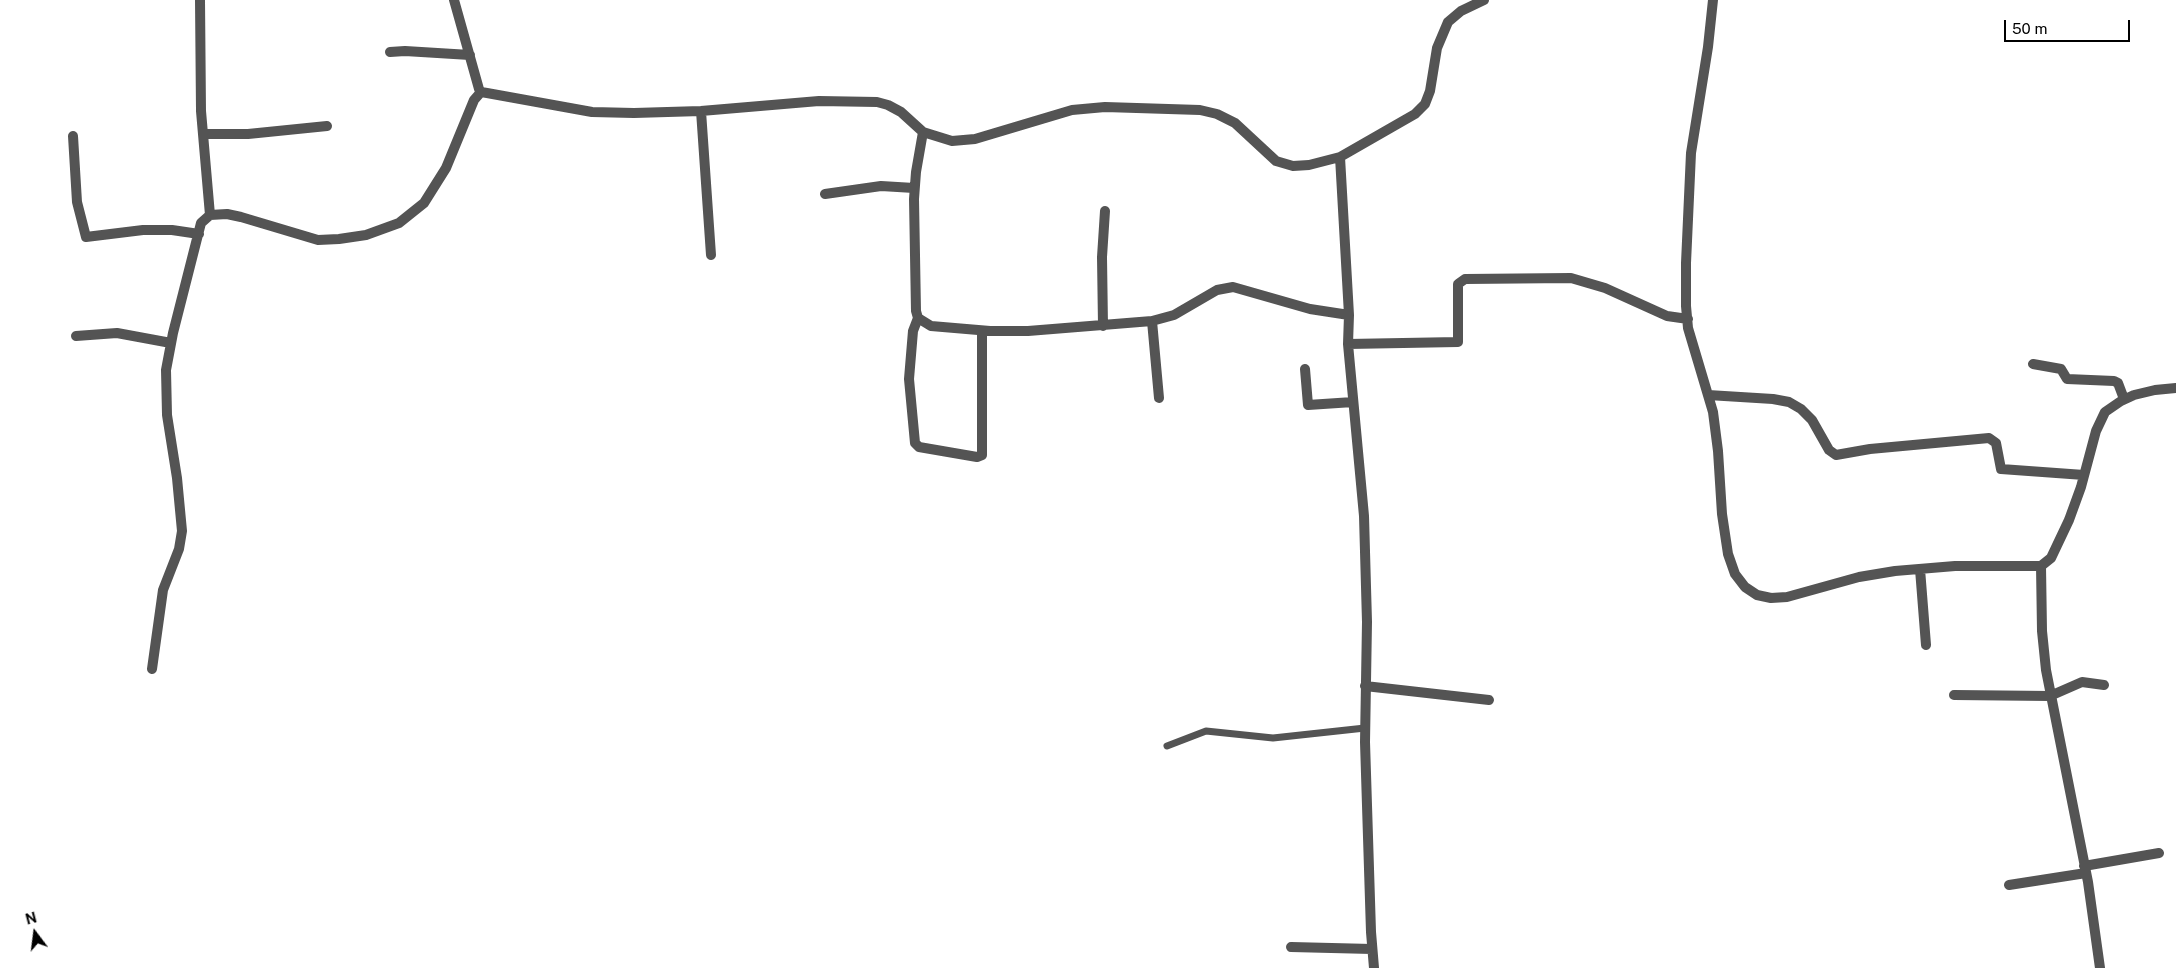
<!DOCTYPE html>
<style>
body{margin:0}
#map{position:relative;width:2176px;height:968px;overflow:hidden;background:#fff;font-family:"Public Sans",sans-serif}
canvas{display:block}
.north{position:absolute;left:10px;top:908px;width:50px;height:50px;-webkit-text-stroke:4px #fff;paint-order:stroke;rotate:345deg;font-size:14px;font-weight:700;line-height:20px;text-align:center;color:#000}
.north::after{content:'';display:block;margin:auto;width:18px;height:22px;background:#000;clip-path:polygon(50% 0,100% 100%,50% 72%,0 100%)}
.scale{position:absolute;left:2004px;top:20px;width:126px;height:22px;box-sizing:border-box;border:2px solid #000;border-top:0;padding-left:6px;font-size:15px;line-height:18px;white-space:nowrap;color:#000;-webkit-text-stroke:4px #fff;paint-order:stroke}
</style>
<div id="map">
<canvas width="2176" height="968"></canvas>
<div class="north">N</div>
<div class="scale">50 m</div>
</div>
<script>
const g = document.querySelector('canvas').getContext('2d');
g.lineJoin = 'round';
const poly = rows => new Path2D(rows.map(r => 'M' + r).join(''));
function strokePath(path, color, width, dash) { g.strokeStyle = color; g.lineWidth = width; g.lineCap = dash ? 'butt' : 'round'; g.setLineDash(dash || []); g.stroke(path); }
const lane = poly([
 [1167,746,1206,731,1273,738,1365,728]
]);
const street = poly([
 [200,0,201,111,210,215],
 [454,0,479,89,481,92,487,93,592,112,634,113,701,111,819,101,877,102,888,105,901,112,923,132,952,141,975,139,1072,110,1105,107,1200,110,1217,114,1235,123,1276,161,1293,166,1309,165,1340,157,1415,114,1425,104,1430,91,1437,48,1448,22,1461,11,1484,0],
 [1713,0,1708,47,1691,153,1686,263,1686,306,1688,328,1713,412,1718,451,1722,514,1728,554,1735,574,1745,587,1757,595,1771,598,1787,597,1859,577,1895,571,1955,566,2041,566,2051,558,2069,520,2081,487,2096,431,2105,412,2121,401,2134,395,2155,390,2176,388],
 [390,52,405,51,470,55],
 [701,111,711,255],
 [923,132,916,172,914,199,916,311,918,318,931,326,990,331,1028,331,1152,321,1174,315,1217,290,1233,287,1310,309,1349,315],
 [203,134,248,134,327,126],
 [73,136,77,202,86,237,143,230,172,230,199,234],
 [1340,157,1349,315,1348,344,1364,516,1367,622,1365,742,1371,932,1374,968],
 [825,194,881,186,914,188],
 [918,318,913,331,909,379,915,443,919,447,977,457,982,455,982,331],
 [1152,321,1159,398],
 [1103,326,1102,257,1105,211],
 [76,336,117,333,171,343],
 [1348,344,1458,342,1458,284,1465,279,1571,278,1605,288,1667,316,1688,319],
 [2033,364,2061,369,2067,379,2114,381,2118,383,2124,399],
 [1305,369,1308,405,1353,402],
 [1708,395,1773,399,1789,402,1801,409,1812,420,1829,450,1836,455,1870,449,1989,438,1996,443,2001,469,2084,475],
 [2041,566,2042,631,2046,670,2088,882,2100,968],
 [1920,569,1926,645],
 [152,669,163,590,179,549,182,531,177,478,167,415,166,370,173,333,201,223,210,215,227,214,241,217,318,240,339,239,366,235,399,223,424,203,446,168,474,100,481,92],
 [1365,686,1489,700],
 [1954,695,2050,696,2082,682,2104,685],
 [2084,866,2159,853],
 [2009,885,2086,873],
 [1291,947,1372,949]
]);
strokePath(lane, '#545454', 7);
strokePath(street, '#545454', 10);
</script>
